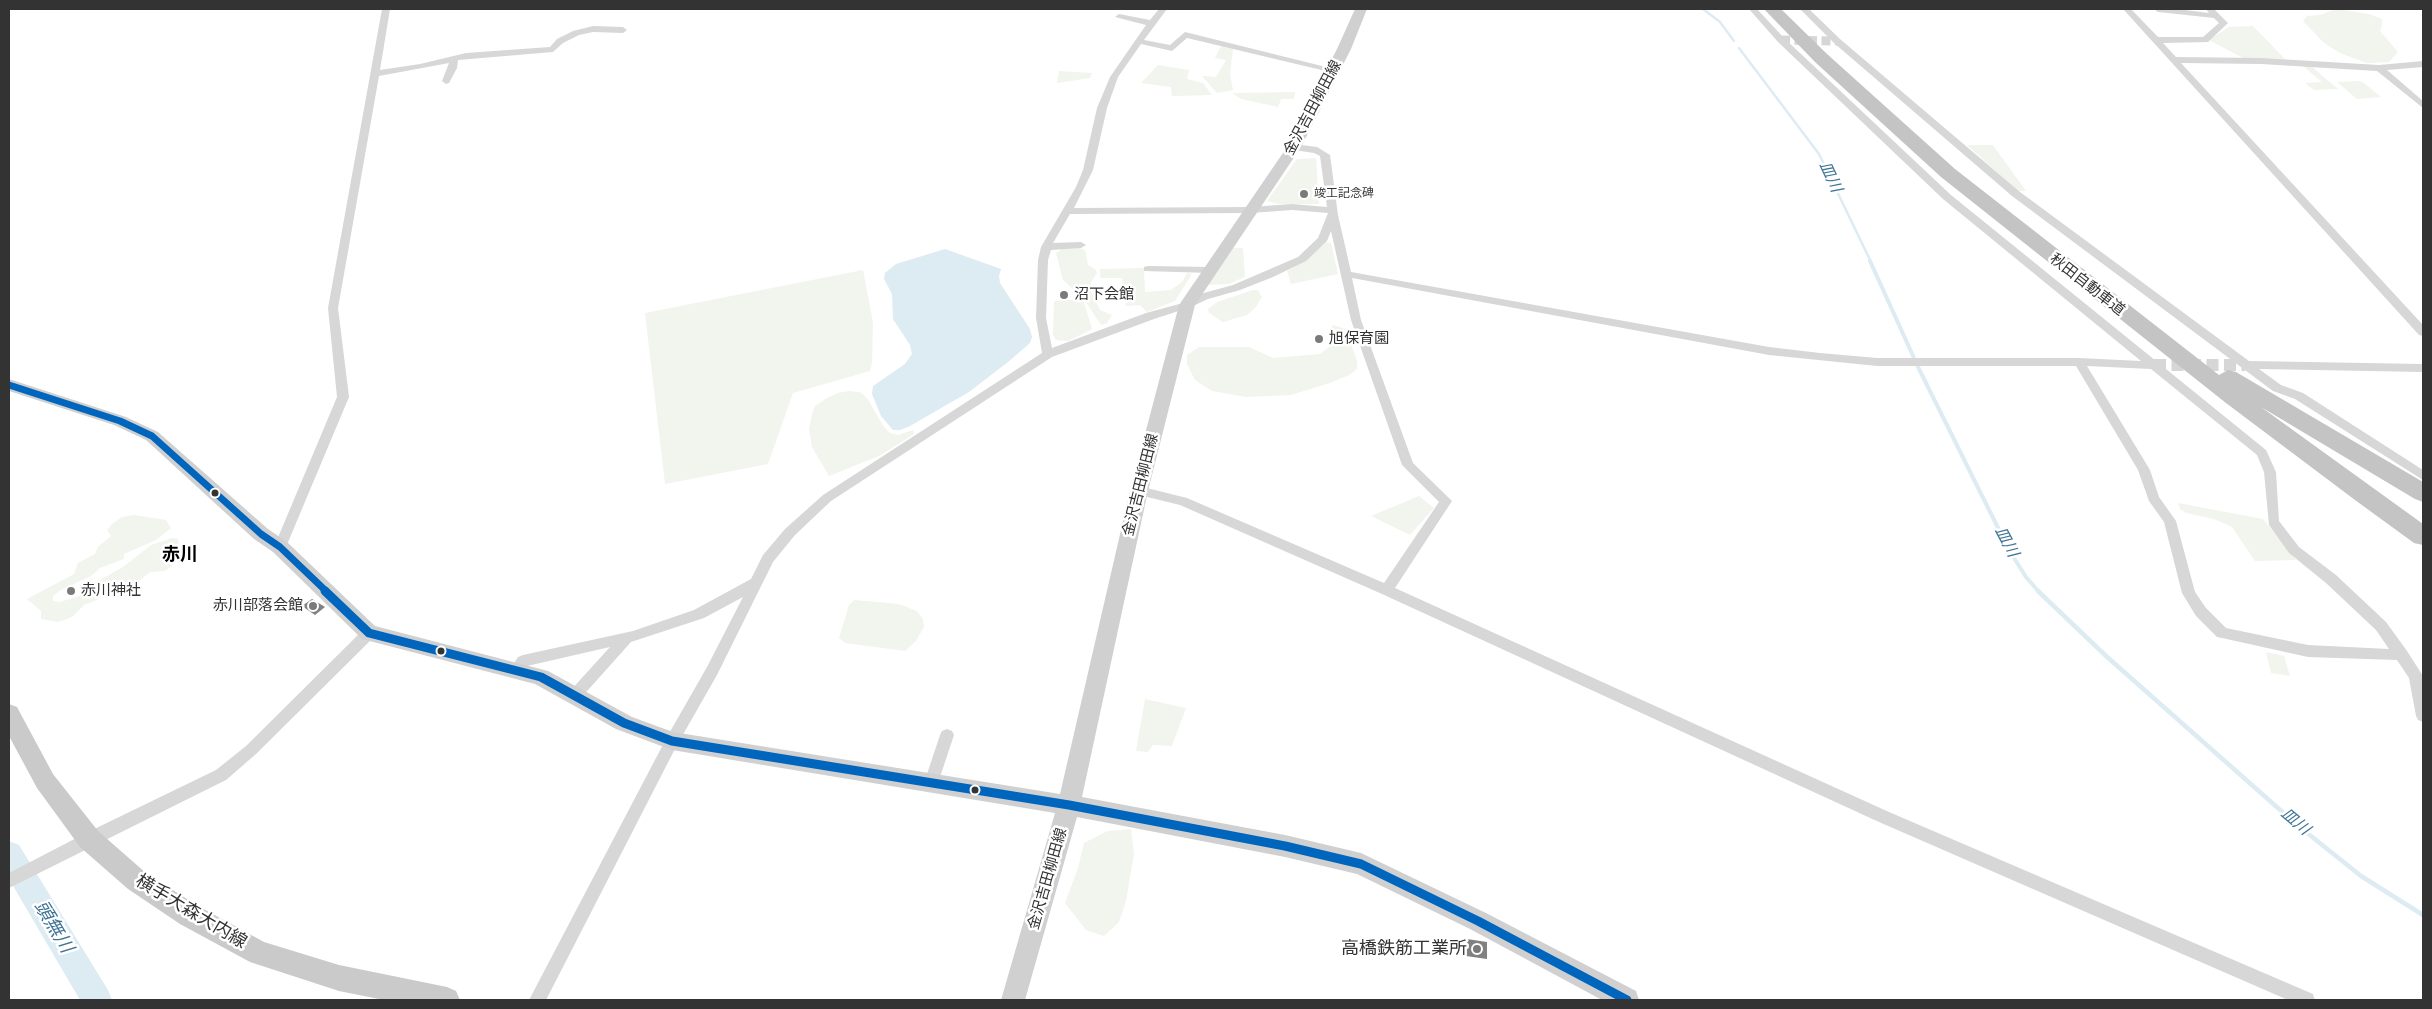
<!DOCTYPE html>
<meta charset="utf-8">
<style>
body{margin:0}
#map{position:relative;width:2432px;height:1009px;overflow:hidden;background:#fff;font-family:"Space Grotesk",sans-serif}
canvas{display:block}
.frame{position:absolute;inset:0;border:10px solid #333;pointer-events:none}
</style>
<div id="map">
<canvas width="2432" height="1009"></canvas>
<div class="frame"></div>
</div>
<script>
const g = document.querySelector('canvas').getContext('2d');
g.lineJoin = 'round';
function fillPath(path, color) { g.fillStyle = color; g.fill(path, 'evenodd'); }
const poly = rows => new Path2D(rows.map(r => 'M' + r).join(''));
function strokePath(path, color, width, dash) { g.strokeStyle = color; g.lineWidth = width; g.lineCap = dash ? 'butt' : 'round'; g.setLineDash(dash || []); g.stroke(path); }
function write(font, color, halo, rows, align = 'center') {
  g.font = font + ' "Space Grotesk","Noto Sans JP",sans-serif'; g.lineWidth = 5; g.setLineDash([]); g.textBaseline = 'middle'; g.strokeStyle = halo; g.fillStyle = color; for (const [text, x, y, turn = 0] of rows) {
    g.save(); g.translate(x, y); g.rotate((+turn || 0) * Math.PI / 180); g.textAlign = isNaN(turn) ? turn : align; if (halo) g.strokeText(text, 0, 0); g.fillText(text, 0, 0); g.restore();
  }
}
const green = poly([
 [2336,9,2369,14,2382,19,2382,25,2380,31,2398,52,2389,62,2366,63,2340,53,2324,43,2303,21,2307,16,2320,15],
 [2253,26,2285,59,2243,58,2209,40,2229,27],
 [1221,46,1233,49,1230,74,1233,90,1217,93,1202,76,1216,77,1226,60,1215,58],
 [1158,65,1189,70,1187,79,1203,83,1212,95,1172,96,1171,87,1141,83],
 [2303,66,2311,66,2338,89,2314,90,2305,83,2322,82],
 [1059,71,1092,73,1090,78,1057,83],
 [2360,81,2364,83,2381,97,2357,99,2337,82],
 [1295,92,1294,99,1281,99,1278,107,1241,99,1232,93],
 [1967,145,1993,145,2026,191,2018,191],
 [1316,158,1319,204,1279,204,1267,201,1297,159],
 [1327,242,1331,243,1338,274,1291,284,1287,271,1302,262],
 [1079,248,1085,250,1088,265,1095,269,1097,273,1091,282,1091,292,1100,310,1112,315,1107,323,1102,325,1099,322,1083,298,1063,280,1056,253,1062,249],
 [1233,248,1243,248,1245,277,1228,284,1208,285],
 [1144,268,1145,292,1171,290,1182,282,1187,273,1192,274,1175,301,1147,312,1140,305,1126,306,1122,278,1100,278,1100,269],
 [863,270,873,323,872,363,870,371,793,393,768,464,665,484,645,313],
 [1253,290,1258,290,1262,297,1256,307,1247,315,1223,322,1209,313,1208,309,1217,302],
 [1083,299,1092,329,1068,341,1056,340,1053,335,1054,301],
 [1333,325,1343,328,1347,333,1357,361,1357,369,1349,375,1330,383,1291,395,1246,397,1212,391,1195,380,1187,364,1187,355,1199,347,1249,347,1273,358,1320,354,1332,345,1330,330],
 [849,391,860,392,867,398,884,427,890,433,898,435,913,430,914,434,879,456,829,476,812,447,809,429,812,415,815,406,827,398,838,393],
 [1419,496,1434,508,1410,535,1371,516],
 [2178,503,2263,519,2296,560,2255,561,2232,527,2214,519,2186,513,2180,509],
 [134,515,166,520,171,528,156,540,124,554,124,559,100,568,91,576,61,590,53,596,53,601,60,602,89,593,95,583,123,567,151,545,172,538,178,539,180,552,171,567,165,571,150,572,138,582,106,592,97,600,84,605,73,616,65,620,58,622,41,619,41,611,27,599,74,574,78,563,95,554,98,547,111,536,107,530,112,524,122,517],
 [854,600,899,604,917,611,923,619,924,627,916,641,905,651,845,643,839,638,849,605],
 [2266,652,2284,656,2290,676,2271,673],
 [1145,699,1186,708,1172,746,1153,745,1148,752,1136,751],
 [1131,829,1134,854,1126,901,1119,922,1104,936,1086,930,1065,903,1078,868,1084,843,1108,831]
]);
const water = poly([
 [945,249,1001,269,999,276,1000,283,1030,329,1032,337,1030,343,1008,362,969,392,910,426,900,430,893,430,881,416,872,394,873,386,905,364,912,354,910,345,893,319,892,294,884,279,885,273,896,264]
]);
const streamFar2 = poly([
 [1703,9,1720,22,1734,41],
 [1739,48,1819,154,1871,262]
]);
const streamFar1 = poly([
 [1870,261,1919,369,2009,550,2026,577,2039,592]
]);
const stream = poly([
 [2038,591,2106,656,2296,824,2361,876,2423,915]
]);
const river = poly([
 [9,841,19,845,108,990,112,1000,80,1000,9,879,9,841]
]);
const building = poly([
 [312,599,325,607,315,615,302,606],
 [1467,939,1487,942,1487,959,1466,956]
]);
const streetTunnelFar1 = poly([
 [1781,40,1837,41]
]);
const streetTunnel = poly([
 [2154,365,2245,365]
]);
const street = poly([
 [382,9,390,9,380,70,420,64,466,53,550,47,557,39,573,31,593,26,623,27,627,30,623,33,593,32,579,35,563,43,553,52,458,60,457,68,449,83,446,84,442,81,449,63,379,76,338,308,349,397,286,547,285,550,280,552,275,550,274,547,337,397,328,308,382,9],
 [1159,9,1167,9,1144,40,1170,45,1185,32,1338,70,1334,73,1187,38,1172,51,1141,44,1118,77,1107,108,1093,170,1074,208,1251,207,1292,204,1327,207,1320,156,1314,153,1294,150,1289,147,1294,144,1317,147,1330,155,1338,215,1351,272,1769,347,1820,353,1877,358,2079,358,2141,361,1943,199,1778,42,1749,9,1757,9,1784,38,1951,195,2266,450,2276,472,2279,521,2299,547,2336,575,2386,622,2407,651,2423,676,2423,722,2418,720,2416,716,2409,678,2397,660,2308,657,2222,638,2217,637,2196,616,2182,593,2164,522,2149,501,2138,470,2076,366,1877,366,1769,355,1352,278,1361,320,1413,463,1452,501,1395,588,1889,812,2313,994,2315,1000,2288,1000,1879,822,1382,594,1180,505,1135,494,1133,491,1135,488,1139,486,1187,498,1384,583,1439,502,1402,465,1351,320,1331,231,1327,241,1306,261,1273,277,1240,290,1208,299,1191,307,1154,319,1052,357,831,501,795,535,773,562,717,675,677,745,546,1000,529,1000,667,737,707,667,743,597,704,618,631,642,580,699,575,701,570,699,568,695,570,691,610,647,527,666,522,674,517,676,512,674,510,670,512,666,518,657,523,655,633,631,694,610,751,579,763,555,785,529,823,495,1042,353,1036,318,1038,260,1041,247,1076,187,1083,170,1097,108,1110,77,1146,25,1115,17,1119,14,1150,20,1159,9],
 [1292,210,1328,213,1318,238,1298,257,1233,285,1200,294,1183,303,1146,313,1052,348,1046,318,1048,260,1051,250,1081,248,1086,245,1081,242,1053,243,1070,214,1251,213,1292,210],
 [2087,366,2151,369,2257,455,2264,472,2269,525,2289,553,2326,583,2376,630,2389,649,2308,645,2226,628,2206,608,2195,592,2176,521,2159,497,2150,470,2087,366],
 [1800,9,1809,9,1840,39,2020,192,2249,361,2423,364,2423,372,2259,369,2281,385,2303,393,2423,470,2423,480,2295,399,2273,391,2012,196,1834,43,1800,9],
 [2123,9,2131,9,2158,37,2203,37,2219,23,2214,18,2158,12,2154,9,2177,9,2209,13,2206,9,2214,9,2228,23,2208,42,2163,43,2176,57,2261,58,2379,65,2423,61,2423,67,2387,70,2423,101,2423,108,2377,71,2261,64,2181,63,2423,325,2423,336,2419,335,2123,9],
 [1148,266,1210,267,1215,270,1210,273,1144,271,1144,267,1148,266],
 [369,628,374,629,376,633,374,637,256,754,226,780,9,888,9,873,84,834,216,770,246,746,364,629,369,628],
 [947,729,952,731,954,735,938,783,936,788,931,790,926,788,924,783,940,735,942,731,947,729]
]);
const secondary = poly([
 [1355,9,1367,9,1351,49,1301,147,1195,305,1148,491,1082,797,1285,835,1361,853,1486,913,1636,991,1639,1000,1602,1000,1470,929,1357,874,1285,857,1077,817,1025,1000,1001,1000,1055,813,672,750,616,729,535,684,362,639,273,552,254,539,146,440,114,425,9,391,9,379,126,417,158,432,268,529,287,542,375,626,548,671,632,717,673,732,1060,794,1130,491,1179,305,1287,147,1337,49,1355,9]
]);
const primary = poly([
 [9,704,17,707,53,774,98,831,146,873,198,906,264,942,339,965,447,987,456,991,460,1000,384,1000,339,991,250,962,180,924,128,889,80,847,37,788,9,736,9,704]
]);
const highway = poly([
 [1764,9,1781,9,1827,54,1955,169,2219,375,2228,370,2236,372,2423,482,2423,502,2415,499,2261,407,2423,524,2423,545,2414,543,2355,500,2226,403,1941,177,1815,62,1764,9]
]);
const bus1Far1 = poly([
 [9,385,120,421,152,436,261,534,280,547,327,592]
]);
const bus1 = poly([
 [325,591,369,633,541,677,624,723,672,741,1069,805,1285,846,1361,864,1478,921,1627,1000]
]);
const markers = [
 [1304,194,5,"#7a7a7a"],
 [1064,295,5,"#7a7a7a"],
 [1319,339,5,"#7a7a7a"],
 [215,493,4.5,"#333"],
 [71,591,5,"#7a7a7a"],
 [313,606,5,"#7a7a7a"],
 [441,651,4.5,"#333"],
 [975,790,4.5,"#333"],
 [1477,949,5,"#7a7a7a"]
];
const farPoinames = [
 ["竣工記念碑",1314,194]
];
const streetNames = [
 ["金沢吉田柳田線",1313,108,-62],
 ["秋田自動車道",2087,285,38],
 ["金沢吉田柳田線",1141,485,-76],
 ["金沢吉田柳田線",1048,879,-74]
];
const poiNames = [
 ["沼下会館",1074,295],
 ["旭保育園",1329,339],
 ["赤川神社",81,591],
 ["赤川部落会館",303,606,"right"]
];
const waterNames = [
 ["皿川",1830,177,65],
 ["皿川",2006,542,62],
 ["皿川",2295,822,40]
];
const quarterNames = [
 ["赤川",180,555]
];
const nearStreetnames = [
 ["横手大森大内線",191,912,31]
];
const nearPoinames = [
 ["高橋鉄筋工業所",1467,949]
];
const nearWaternames = [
 ["頭無川",53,927,59]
];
fillPath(green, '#f1f5ed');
fillPath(water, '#ddebf3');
strokePath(streamFar2, '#ddebf3', 2.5);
strokePath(streamFar1, '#ddebf3', 4);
strokePath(stream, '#ddebf3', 4.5);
fillPath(river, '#ddebf3');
fillPath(building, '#818181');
strokePath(streetTunnelFar1, '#d6d6d6', 9, [9, 4.5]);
strokePath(streetTunnel, '#d6d6d6', 12, [12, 5.5]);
fillPath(street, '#d7d7d7');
fillPath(secondary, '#d0d0d0');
fillPath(primary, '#cacaca');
fillPath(highway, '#c4c4c4');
strokePath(bus1Far1, '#0065bd', 7);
strokePath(bus1, '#0065bd', 9);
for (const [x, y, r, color] of markers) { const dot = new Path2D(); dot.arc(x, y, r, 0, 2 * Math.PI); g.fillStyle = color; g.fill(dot); strokePath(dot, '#fff', 2); }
write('12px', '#333', '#fff', farPoinames, 'left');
write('15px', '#333', '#fff', streetNames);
write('15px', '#333', '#fff', poiNames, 'left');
write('italic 16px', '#3f7597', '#fff', waterNames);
write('bold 18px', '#000', '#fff', quarterNames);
write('18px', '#333', '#fff', nearStreetnames);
write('18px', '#333', '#fff', nearPoinames, 'right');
write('italic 19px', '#3f7597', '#fff', nearWaternames);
</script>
